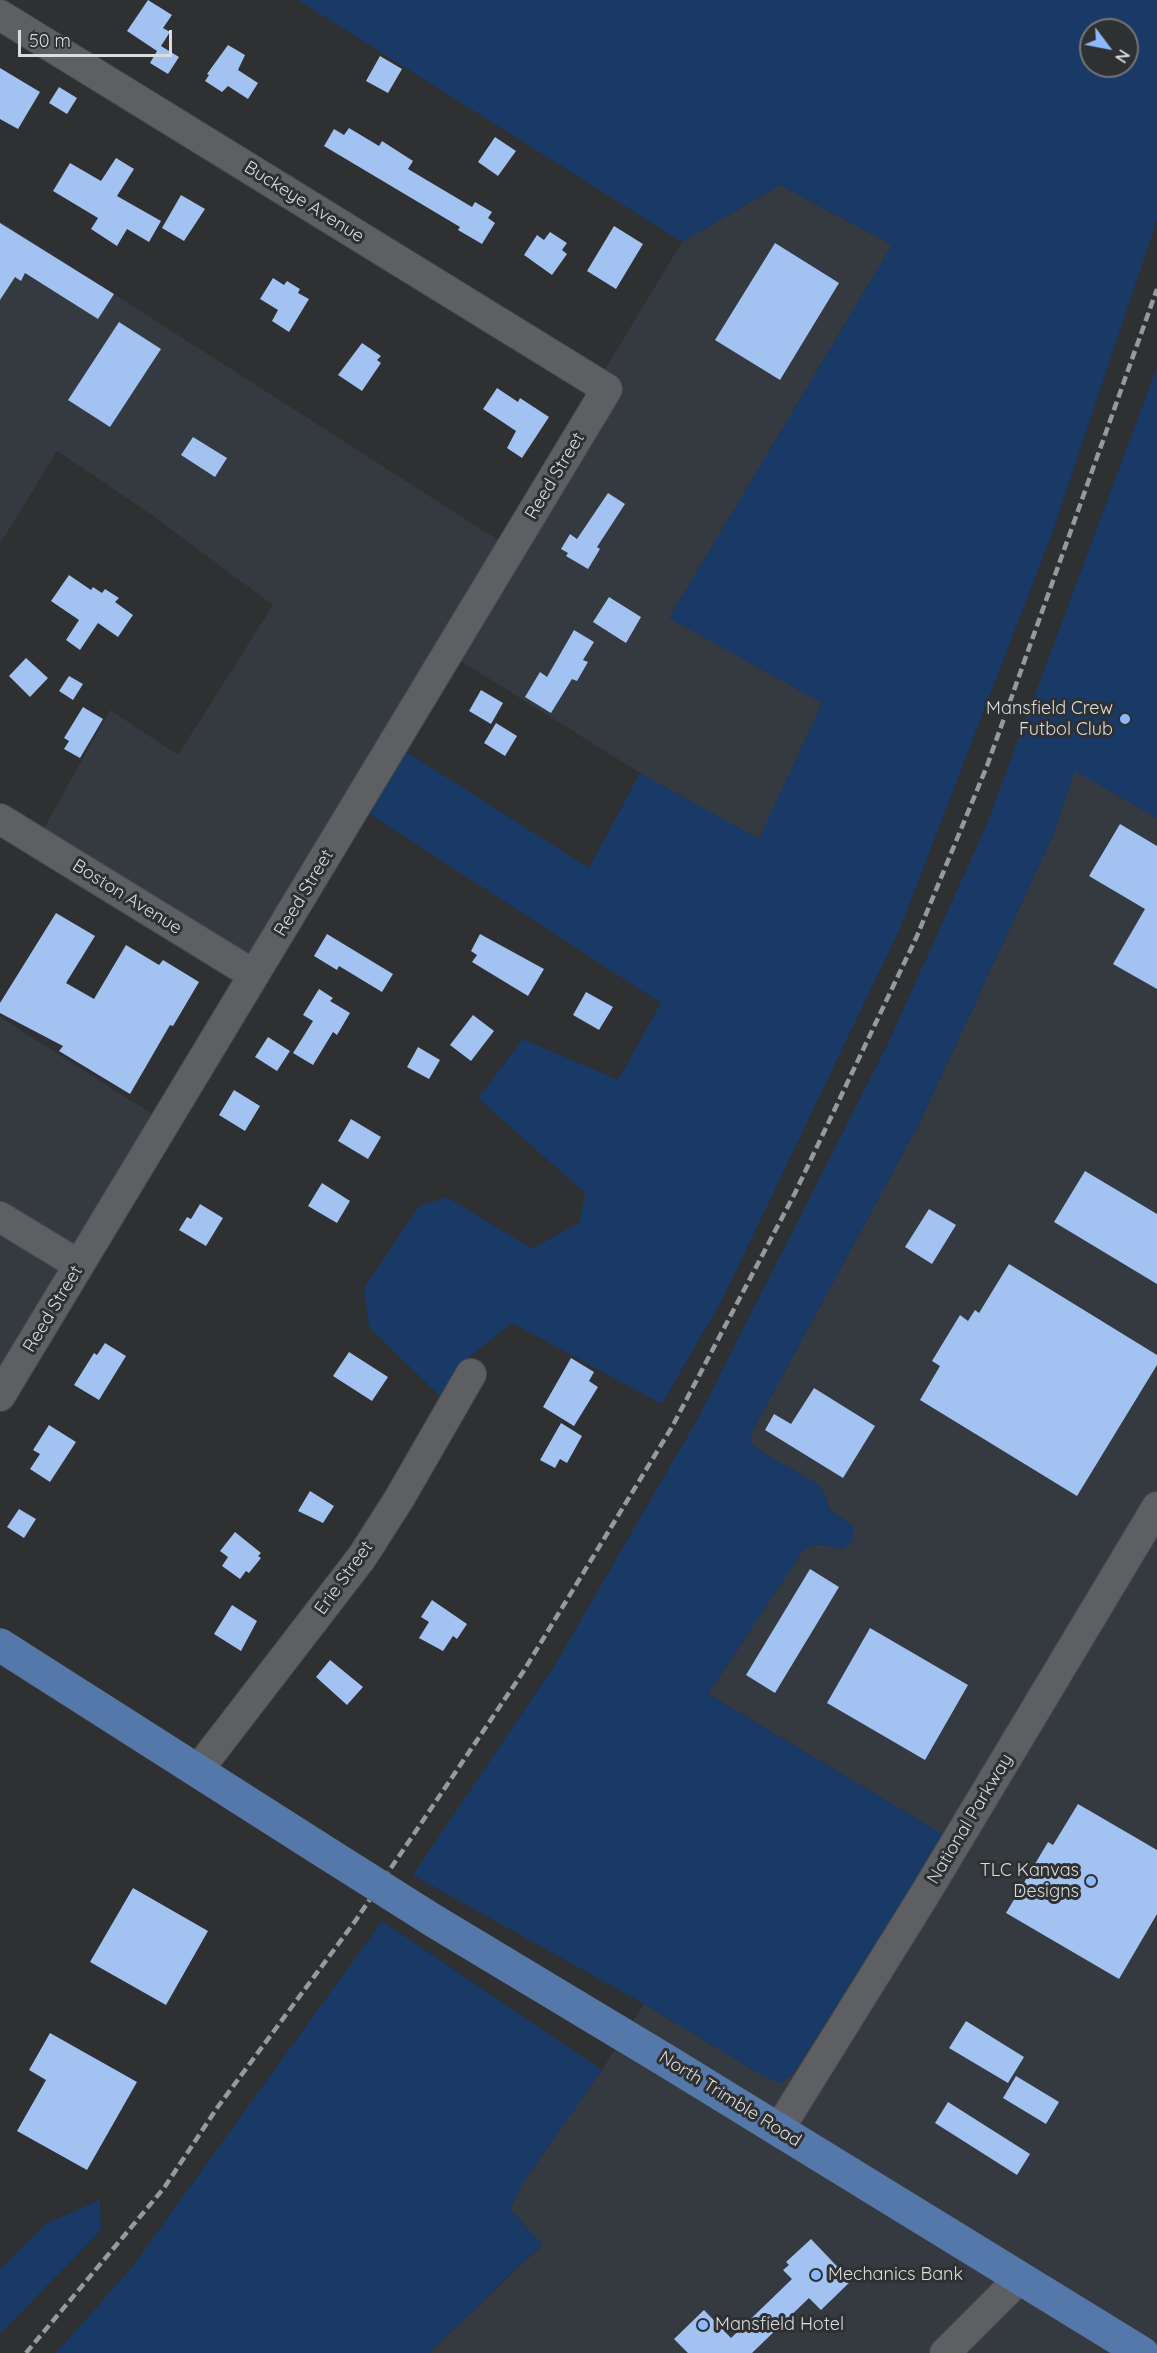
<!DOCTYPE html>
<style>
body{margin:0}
#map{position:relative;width:1157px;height:2353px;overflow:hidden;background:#2e3032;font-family:Quicksand,sans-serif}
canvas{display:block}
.north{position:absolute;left:1079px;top:18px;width:60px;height:60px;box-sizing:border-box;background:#2e3032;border:2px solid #737576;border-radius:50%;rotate:122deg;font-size:16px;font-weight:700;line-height:24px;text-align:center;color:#dadcdd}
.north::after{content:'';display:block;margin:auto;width:21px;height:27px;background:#8cb9fc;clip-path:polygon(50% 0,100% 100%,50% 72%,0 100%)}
.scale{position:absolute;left:18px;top:30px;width:154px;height:27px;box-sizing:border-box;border:3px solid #dadcdd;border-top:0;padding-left:8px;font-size:18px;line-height:21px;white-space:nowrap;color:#dadcdd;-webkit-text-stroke:4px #2e3032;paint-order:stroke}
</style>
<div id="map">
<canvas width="1157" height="2353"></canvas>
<div class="north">N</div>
<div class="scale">50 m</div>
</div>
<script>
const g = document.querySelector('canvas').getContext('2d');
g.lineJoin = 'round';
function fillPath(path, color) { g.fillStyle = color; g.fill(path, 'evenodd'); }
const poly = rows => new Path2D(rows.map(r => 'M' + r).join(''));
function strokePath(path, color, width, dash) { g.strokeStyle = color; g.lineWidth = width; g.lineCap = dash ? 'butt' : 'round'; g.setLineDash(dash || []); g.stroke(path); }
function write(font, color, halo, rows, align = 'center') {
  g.font = font + ' Quicksand,sans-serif'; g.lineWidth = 6; g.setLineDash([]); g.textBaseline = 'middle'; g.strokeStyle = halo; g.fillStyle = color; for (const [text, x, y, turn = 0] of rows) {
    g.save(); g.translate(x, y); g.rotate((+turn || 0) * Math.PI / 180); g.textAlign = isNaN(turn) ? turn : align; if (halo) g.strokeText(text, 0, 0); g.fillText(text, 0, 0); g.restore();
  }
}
const built = poly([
 [780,185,892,245,670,617,822,703,759,840,640,773,440,648,247,959,40,835,110,710,178,755,273,605,152,515,57,451,0,544,0,221,501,542,682,242],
 [1075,770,1157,818,1157,2353,429,2353,542,2245,510,2209,522,2184,602,2070,644,2004,763,2076,780,2083,794,2073,919,1879,943,1835,708,1694,804,1549,818,1544,844,1549,853,1526,829,1509,826,1496,818,1484,758,1450,751,1441,752,1432,920,1122,1054,833],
 [0,1017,155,1116,0,1370]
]);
const green = poly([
 [298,0,1157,0,1157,220,1053,531,901,926,722,1300,662,1404,512,1323,469,1357,441,1397,369,1327,364,1288,419,1206,447,1197,532,1249,580,1222,585,1193,478,1098,523,1039,618,1080,661,1003,368,813,405,751,589,868,640,773,759,839,822,703,669,618,892,245,780,185,682,242],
 [1091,30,1127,30,1127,66,1091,66],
 [1157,367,1157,818,1075,771,1054,833,920,1122,752,1432,751,1441,758,1450,818,1484,826,1496,829,1509,853,1526,853,1540,844,1549,818,1544,804,1549,708,1694,944,1835,794,2073,780,2083,763,2076,644,2004,413,1875,556,1663,698,1418,889,1041,986,826],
 [382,1921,602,2070,522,2184,510,2209,542,2244,429,2353,56,2353,132,2267],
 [100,2200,101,2230,0,2334,0,2269,47,2223]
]);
const building = poly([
 [148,0,172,15,163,28,170,32,161,46,179,57,168,74,150,63,157,51,127,31],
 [228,45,245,55,238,70,258,83,248,99,228,86,222,92,205,81,209,75,207,74],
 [380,56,402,69,388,93,366,81],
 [0,68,40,92,18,129,0,119],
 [59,87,77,98,67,114,49,103],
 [349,128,379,146,382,141,413,161,408,169,472,207,475,202,492,212,488,218,495,223,482,244,458,230,460,227,324,146,334,129,344,135],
 [495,137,516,151,498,176,478,162],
 [116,158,134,169,117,196,161,221,149,242,127,229,117,246,91,229,98,218,53,191,70,163,101,181],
 [181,195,205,209,184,241,162,228],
 [0,223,114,294,98,319,25,273,21,281,15,277,0,300],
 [614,226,643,244,616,289,587,271],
 [550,232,567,243,562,250,567,254,552,275,524,255,537,235,544,240],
 [775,243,839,283,780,380,715,340],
 [273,278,284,285,287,281,300,289,298,293,309,299,289,332,272,321,278,310,260,299],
 [119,322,161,349,110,427,68,400],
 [362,343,381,356,377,360,381,363,362,391,338,375],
 [497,388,518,402,520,398,549,417,522,458,507,448,516,431,483,409],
 [193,437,227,458,215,477,181,455],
 [608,493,625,504,597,547,600,549,588,569,566,556,568,553,561,549,570,534,577,539],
 [69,575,91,590,93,587,102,593,105,589,119,598,115,602,133,615,118,637,98,623,80,650,66,640,79,620,51,601],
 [609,597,641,617,626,643,593,622],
 [574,630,594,642,583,660,588,662,577,681,572,679,551,713,525,697,540,672,547,677],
 [26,658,48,678,30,697,9,676],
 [69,676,83,684,73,700,59,691],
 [481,690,503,703,491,724,469,711],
 [83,707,103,719,80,758,64,749,69,741,64,738],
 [496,723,517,736,505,756,484,743],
 [1120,824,1157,846,1157,989,1113,964,1145,909,1089,876],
 [56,913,95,936,66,983,94,999,126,945,159,965,163,960,199,982,173,1026,170,1025,130,1094,59,1051,63,1046,0,1013,0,1003],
 [327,934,393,974,382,992,339,966,337,970,314,956],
 [480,934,544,969,528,996,472,962,477,955,471,951],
 [319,989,333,998,330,1001,350,1013,337,1035,333,1032,313,1065,293,1053,313,1021,303,1015],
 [586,992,613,1007,599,1030,573,1015],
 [473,1015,494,1031,471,1061,450,1045],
 [268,1037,290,1051,277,1071,255,1057],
 [418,1047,440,1060,429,1079,407,1067],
 [234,1090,260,1106,245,1131,219,1115],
 [351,1119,381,1137,368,1159,338,1141],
 [1085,1171,1157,1214,1157,1284,1054,1222],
 [322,1183,350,1201,337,1223,308,1206],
 [200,1204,223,1218,206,1246,179,1230,187,1217,191,1219],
 [929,1209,956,1225,932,1264,905,1247],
 [1009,1264,1157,1355,1157,1365,1077,1496,920,1400,940,1366,932,1361,960,1315,968,1321,975,1310,979,1313],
 [105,1343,126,1356,99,1400,74,1385,94,1353,97,1355],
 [349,1352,388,1377,372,1401,333,1376],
 [571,1358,594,1372,589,1381,598,1387,574,1426,543,1407],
 [814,1388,875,1426,843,1478,765,1430,774,1414,791,1424],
 [561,1423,582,1436,567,1463,560,1459,555,1468,540,1460],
 [49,1425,76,1442,50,1482,30,1469,40,1454,33,1450],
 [310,1491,334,1506,323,1523,298,1511],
 [19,1509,36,1519,24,1538,7,1527],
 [235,1532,261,1553,258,1556,261,1558,249,1573,246,1571,240,1579,222,1566,228,1557,220,1551],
 [810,1569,839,1587,775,1693,746,1675],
 [432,1600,467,1624,457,1639,453,1636,443,1651,419,1638,429,1622,421,1617],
 [232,1605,257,1621,241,1651,214,1634],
 [870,1628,968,1685,925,1760,827,1703],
 [330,1660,363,1687,347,1705,316,1677],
 [1078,1804,1157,1850,1157,1914,1119,1979,1006,1913,1048,1842,1053,1845],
 [133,1888,208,1931,166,2005,90,1962],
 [966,2021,1024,2057,1008,2083,949,2048],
 [50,2033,137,2082,87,2170,17,2131,46,2080,29,2070],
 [1016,2076,1059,2102,1046,2124,1003,2098],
 [948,2102,1030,2154,1017,2175,935,2123],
 [811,2239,851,2281,821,2310,809,2298,752,2353,688,2353,674,2339,704,2310,731,2338,792,2279,783,2270,789,2265,786,2262]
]);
const minor = poly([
 [0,15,607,389,0,1396],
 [0,819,254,975],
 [0,1217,79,1265],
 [198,1770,362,1557,399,1499,471,1374],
 [779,2129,925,1894,1157,1507],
 [945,2353,1020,2278]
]);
const major = poly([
 [0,1645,317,1847],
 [434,1921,665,2060,1142,2353]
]);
const rail = poly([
 [26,2353,164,2188,217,2108,356,1920,523,1672,672,1427,795,1193,917,936,987,766,1157,289]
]);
const majorBridge = poly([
 [317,1847,434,1921]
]);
const markers = [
 [1125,719,6,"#8cb9fc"],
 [1091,1881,6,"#8cb9fc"],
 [816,2275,6,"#8cb9fc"],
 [703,2325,6,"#8cb9fc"]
];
const streetNames = [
 ["Buckeye Avenue",304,202,32],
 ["Reed Street",555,476,-59],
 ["Reed Street",304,893,-59],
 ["Boston Avenue",127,897,32],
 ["Reed Street",53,1309,-59],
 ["Erie Street",344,1578,-54],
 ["National Parkway",970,1819,-59],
 ["North Trimble Road",730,2099,32]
];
const poiNames = [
 ["Mansfield Crew",1113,709],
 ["Futbol Club",1113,730],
 ["TLC Kanvas",1079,1871],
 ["Designs",1079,1892],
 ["Mechanics Bank",828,2275,"left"],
 ["Mansfield Hotel",715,2325,"left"]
];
fillPath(built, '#353a41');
fillPath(green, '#193967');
fillPath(building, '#a2c2f1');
strokePath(minor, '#494b4d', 32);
strokePath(major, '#494b4d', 34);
strokePath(minor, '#5e5f62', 30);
strokePath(major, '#5478aa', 33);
strokePath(rail, '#97999a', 4.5, [9, 4.5]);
strokePath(majorBridge, '#494b4d', 34, []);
strokePath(majorBridge, '#5478aa', 33);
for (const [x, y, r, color] of markers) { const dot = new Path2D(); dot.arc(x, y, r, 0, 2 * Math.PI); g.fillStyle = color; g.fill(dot); strokePath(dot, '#2e3032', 2); }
write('18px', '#dadcdd', '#2e3032', streetNames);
write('18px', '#dadcdd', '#2e3032', poiNames, 'right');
</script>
